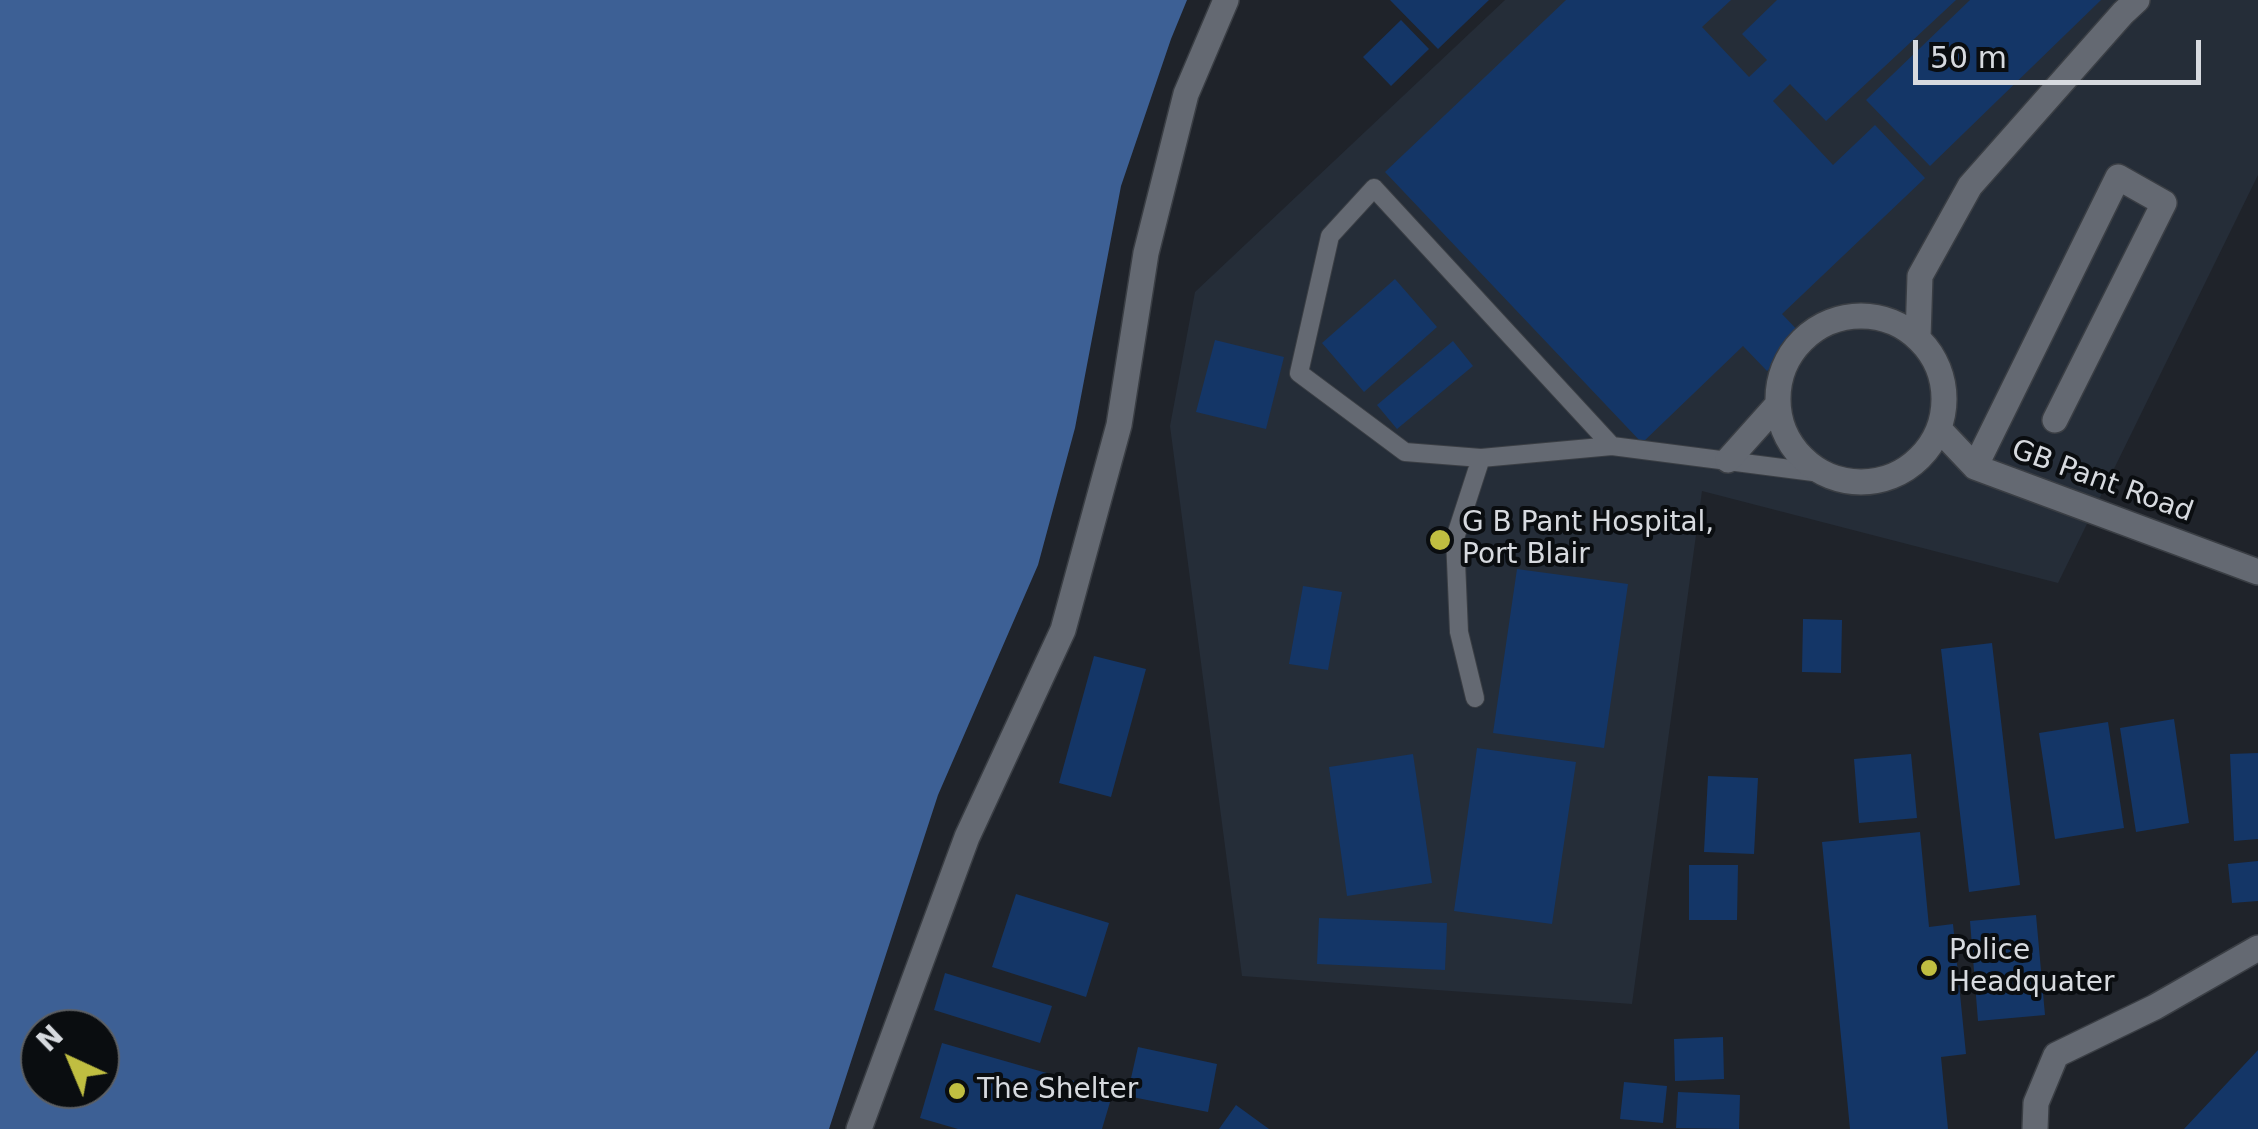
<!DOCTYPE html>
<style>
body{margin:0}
#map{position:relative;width:2258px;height:1129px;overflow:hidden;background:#1f232a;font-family:"DejaVu Sans",sans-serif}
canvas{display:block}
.north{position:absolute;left:20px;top:1009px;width:100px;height:100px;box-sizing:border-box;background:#0a0d10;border:2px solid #5c5f63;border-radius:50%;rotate:316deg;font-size:28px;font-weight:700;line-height:40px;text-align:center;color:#d7dadf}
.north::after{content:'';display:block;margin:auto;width:35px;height:45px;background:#c0be41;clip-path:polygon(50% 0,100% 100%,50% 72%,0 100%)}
.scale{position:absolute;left:1913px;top:40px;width:288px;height:45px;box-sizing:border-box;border:5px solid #d7dadf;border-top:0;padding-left:12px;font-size:30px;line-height:35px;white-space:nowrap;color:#d7dadf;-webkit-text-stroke:8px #0a0d10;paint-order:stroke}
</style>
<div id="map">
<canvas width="2258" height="1129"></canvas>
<div class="north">N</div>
<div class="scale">50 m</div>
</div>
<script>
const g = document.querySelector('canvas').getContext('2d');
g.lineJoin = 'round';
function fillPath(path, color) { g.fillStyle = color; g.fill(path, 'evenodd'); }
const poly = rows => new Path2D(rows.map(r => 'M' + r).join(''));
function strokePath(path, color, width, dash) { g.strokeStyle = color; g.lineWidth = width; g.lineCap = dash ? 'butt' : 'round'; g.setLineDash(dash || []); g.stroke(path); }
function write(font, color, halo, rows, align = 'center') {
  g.font = font + ' "DejaVu Sans",sans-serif'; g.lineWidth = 8; g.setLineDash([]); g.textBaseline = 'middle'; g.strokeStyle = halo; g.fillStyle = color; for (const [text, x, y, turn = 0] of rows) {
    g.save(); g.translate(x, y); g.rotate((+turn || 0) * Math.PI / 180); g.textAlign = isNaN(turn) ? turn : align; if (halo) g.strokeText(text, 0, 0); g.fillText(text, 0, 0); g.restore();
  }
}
const built = poly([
 [1505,0,2258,0,2258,175,2058,583,1702,491,1632,1004,1242,976,1170,426,1195,292]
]);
const water = poly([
 [0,0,1187,0,1171,39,1121,186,1075,428,1038,565,938,795,829,1129,0,1129],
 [40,1029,100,1029,100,1089,40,1089]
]);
const building = poly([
 [1390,0,1489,0,1438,49],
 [1566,0,1731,0,1702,27,1749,77,1767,60,1742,34,1777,0,1956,0,1826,121,1790,84,1773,101,1833,165,1875,125,1925,178,1782,314,1804,337,1767,371,1743,346,1642,443,1385,172],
 [1970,0,2101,0,1930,166,1866,100],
 [1401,20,1429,49,1391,86,1363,57],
 [1395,279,1437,327,1364,392,1322,343],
 [1215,340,1284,357,1266,429,1196,412],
 [1453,341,1473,366,1397,429,1377,405],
 [1517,569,1628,584,1604,748,1493,733],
 [1303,586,1342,592,1328,670,1289,664],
 [1803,619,1842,620,1841,673,1802,672],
 [1992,643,2020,885,1969,892,1941,649],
 [1094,656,1146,669,1111,797,1059,783],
 [2174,719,2189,823,2136,832,2120,728],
 [2108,722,2124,828,2055,839,2039,733],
 [1477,748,1576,762,1552,924,1454,911],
 [2258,753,2258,839,2234,841,2230,754],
 [1413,754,1432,883,1347,896,1329,767],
 [1911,754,1917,818,1859,823,1854,759],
 [1708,776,1758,778,1754,854,1704,852],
 [1920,832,1929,927,1953,924,1966,1054,1941,1057,1948,1129,1850,1129,1822,842],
 [2258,861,2258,901,2232,903,2228,864],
 [1689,865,1738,865,1737,920,1689,920],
 [1016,894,1109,923,1086,997,992,967],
 [2036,915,2045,1015,1978,1021,1970,921],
 [1319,918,1447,923,1445,970,1317,964],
 [945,973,1052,1006,1040,1043,934,1010],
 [1723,1037,1724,1079,1675,1081,1674,1039],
 [942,1043,1113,1092,1102,1129,958,1129,920,1118],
 [1138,1047,1217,1064,1208,1112,1127,1096],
 [2258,1050,2258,1129,2184,1129],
 [1624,1082,1667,1086,1663,1123,1620,1119],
 [1678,1092,1740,1095,1739,1129,1676,1128],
 [1236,1105,1269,1129,1219,1129]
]);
const service = poly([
 [1612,446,1481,458,1405,452,1299,373,1330,236,1374,188,1612,446,1821,473],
 [1475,698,1459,632,1455,538,1481,458]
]);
const minor = poly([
 '1778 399a83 83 0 1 1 166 0a83 83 0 1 1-166 0Z',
 [1918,338,1920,276,1970,186,2123,13,2137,0],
 [1939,429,1975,467,2258,572],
 [1728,460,1778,404],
 [1975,467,2118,177,2164,203,2055,420],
 [2035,1129,2036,1103,2056,1055,2155,1007,2258,948]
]);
const tertiary = poly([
 [859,1129,967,837,1063,630,1119,425,1146,253,1186,94,1226,0]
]);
const markers = [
 [1440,540,12,"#c0be41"],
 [1929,968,10,"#c0be41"],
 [957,1091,10,"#c0be41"]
];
const streetNames = [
 ["GB Pant Road",2102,482,20]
];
const poiNames = [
 ["G B Pant Hospital,",1462,524],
 ["Port Blair",1462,556],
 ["Police",1949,952],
 ["Headquater",1949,984],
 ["The Shelter",977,1091]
];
fillPath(built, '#252d38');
fillPath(water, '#3d6095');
fillPath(building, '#143667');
strokePath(service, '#3a3e44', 20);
strokePath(minor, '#3a3e44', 28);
strokePath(tertiary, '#3a3e44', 28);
strokePath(service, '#646972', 18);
strokePath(minor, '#646972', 25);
strokePath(tertiary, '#646972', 25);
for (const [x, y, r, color] of markers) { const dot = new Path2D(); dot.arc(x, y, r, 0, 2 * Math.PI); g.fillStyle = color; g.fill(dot); strokePath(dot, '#0a0d10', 4); }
write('28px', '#d7dadf', '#0a0d10', streetNames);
write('28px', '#d7dadf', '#0a0d10', poiNames, 'left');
</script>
